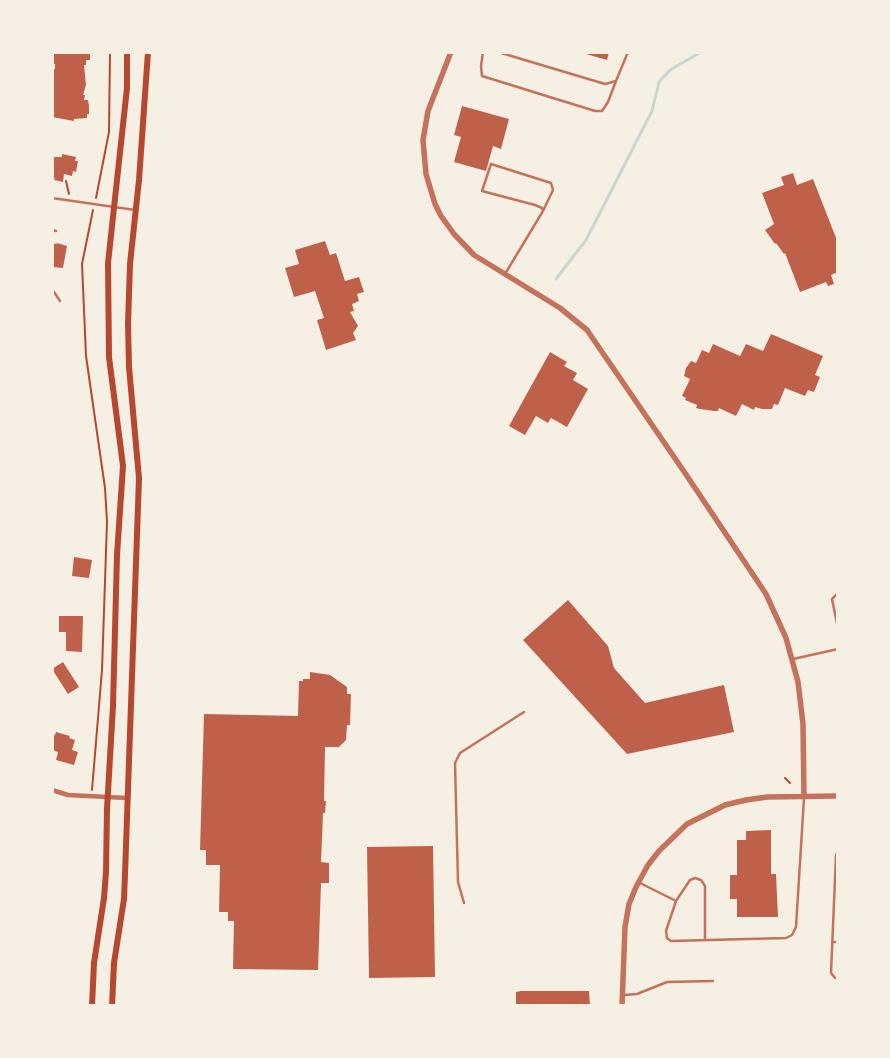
<!DOCTYPE html>
<style>
body{margin:0}
#map{position:relative;width:890px;height:1058px;overflow:hidden;background:#f6efe4;font-family:Literata,serif}
canvas{display:block}
.frame{position:absolute;inset:0;border:54px solid #f6efe4;pointer-events:none}
</style>
<div id="map">
<canvas width="890" height="1058"></canvas>
<div class="frame"></div>
</div>
<script>
const g = document.querySelector('canvas').getContext('2d');
g.lineJoin = 'round';
const poly = rows => new Path2D(rows.map(r => 'M' + r).join(''));
function strokePath(path, color, width, dash) { g.strokeStyle = color; g.lineWidth = width; g.lineCap = dash ? 'butt' : 'round'; g.setLineDash(dash || []); g.stroke(path); }
function fillPath(path, color) { g.fillStyle = color; g.fill(path, 'evenodd'); }
const stream = poly([
 [556,279,586,240,652,111,659,82,670,70,701,52]
]);
const building = poly([
 [52,52,90,52,90,60,86,60,86,65,84,65,86,85,83,95,85,95,84,100,88,100,89,106,89,114,87,114,87,118,74,119,74,121,52,117,53,94,54,94,54,88,52,88,52,69,55,69,55,64,54,64],
 [579,52,609,52,607,60],
 [462,106,509,119,501,149,493,146,486,171,454,162,461,137,454,135],
 [62,154,76,157,75,161,78,161,76,172,73,171,72,176,64,174,63,182,54,180,55,178,52,178,52,157,62,157],
 [793,173,797,185,813,179,838,243,838,272,831,275,834,284,828,286,826,282,800,292,785,253,784,254,776,243,775,244,765,230,774,224,762,193,784,185,781,177],
 [325,241,330,255,336,253,345,281,359,277,364,292,357,294,359,301,352,304,354,311,350,312,358,326,353,333,356,340,326,350,317,320,324,318,315,291,294,297,285,268,299,264,295,250],
 [52,243,57,244,57,243,67,246,63,268,52,267],
 [771,334,823,356,815,375,820,377,814,392,808,390,805,396,785,388,778,405,774,404,772,409,762,409,755,407,754,410,742,404,736,416,719,408,718,411,714,411,700,409,696,408,697,405,685,400,686,398,682,396,690,379,684,376,686,368,691,361,696,363,702,350,709,353,713,344,740,356,746,344,763,351],
 [550,352,567,362,564,366,577,373,573,380,588,389,567,427,551,418,548,423,536,416,525,435,509,426],
 [74,557,92,560,89,578,72,576],
 [568,600,608,646,614,668,645,703,724,685,734,732,627,754,523,640],
 [59,616,83,616,82,652,66,651,66,632,59,632],
 [63,662,79,687,68,694,52,669],
 [310,672,330,675,347,687,347,694,351,694,350,725,347,725,346,740,339,747,325,747,324,801,326,801,325,813,323,813,321,862,329,863,329,883,321,883,318,970,233,969,234,921,228,921,228,912,219,912,220,865,206,865,206,850,200,850,204,714,298,716,299,681,303,681,303,679,310,679],
 [56,732,70,736,69,738,75,740,72,750,78,752,74,765,56,760,58,752,52,750,52,735,55,735],
 [771,830,771,874,776,874,778,917,737,917,737,899,730,899,730,875,737,875,737,840,746,840,746,831],
 [433,846,435,977,369,978,367,847],
 [521,991,589,991,590,1006,516,1006,516,992]
]);
const path = poly([
 [66,181,69,194],
 [96,198,109,132,110,52],
 [785,778,790,783],
 [92,790,102,670,107,522,105,488,86,356,82,264,93,210]
]);
const service = poly([
 [483,52,481,66,482,76,595,111,602,111,608,102,616,81],
 [498,52,605,84,616,81,628,52],
 [52,198,135,210],
 [52,230,56,231],
 [505,274,543,211,542,208,535,205,482,191,491,164,551,183,553,190,543,211],
 [52,289,60,301],
 [838,593,832,599,838,628],
 [793,659,838,649],
 [838,849,836,856,831,973,835,978,838,978],
 [640,883,676,901,666,931,667,938,671,941,786,938,792,935,796,927,804,798],
 [676,901,690,880,695,878,701,880,705,886,705,940],
 [464,903,458,882,455,763,460,753,524,712],
 [832,942,838,942],
 [624,995,637,994,667,982,713,981]
]);
const minor = poly([
 [52,790,68,795,127,798]
]);
const tertiary = poly([
 [451,52,428,111,423,140,426,174,435,204,441,216,454,234,474,255,560,308,587,330,685,473,766,594,786,638,798,682,803,724,804,796],
 [622,1006,625,927,629,904,636,887,648,865,659,851,687,824,725,805,746,800,767,797,838,796]
]);
const secondary = poly([
 [92,1006,94,963,104,898,106,872,107,809,113,706,117,555,123,466,109,357,108,263,127,88,127,52],
 [112,1006,114,963,124,899,125,874,139,478,129,367,128,324,130,264,139,180,148,52]
]);
strokePath(stream, '#c9d6d2', 3);
fillPath(building, '#bf614a');
strokePath(path, '#b5482f', 2);
strokePath(service, '#c5725c', 2.5);
strokePath(minor, '#c5725c', 4.5);
strokePath(tertiary, '#c5725c', 5.5);
strokePath(secondary, '#b5482f', 6);
</script>
